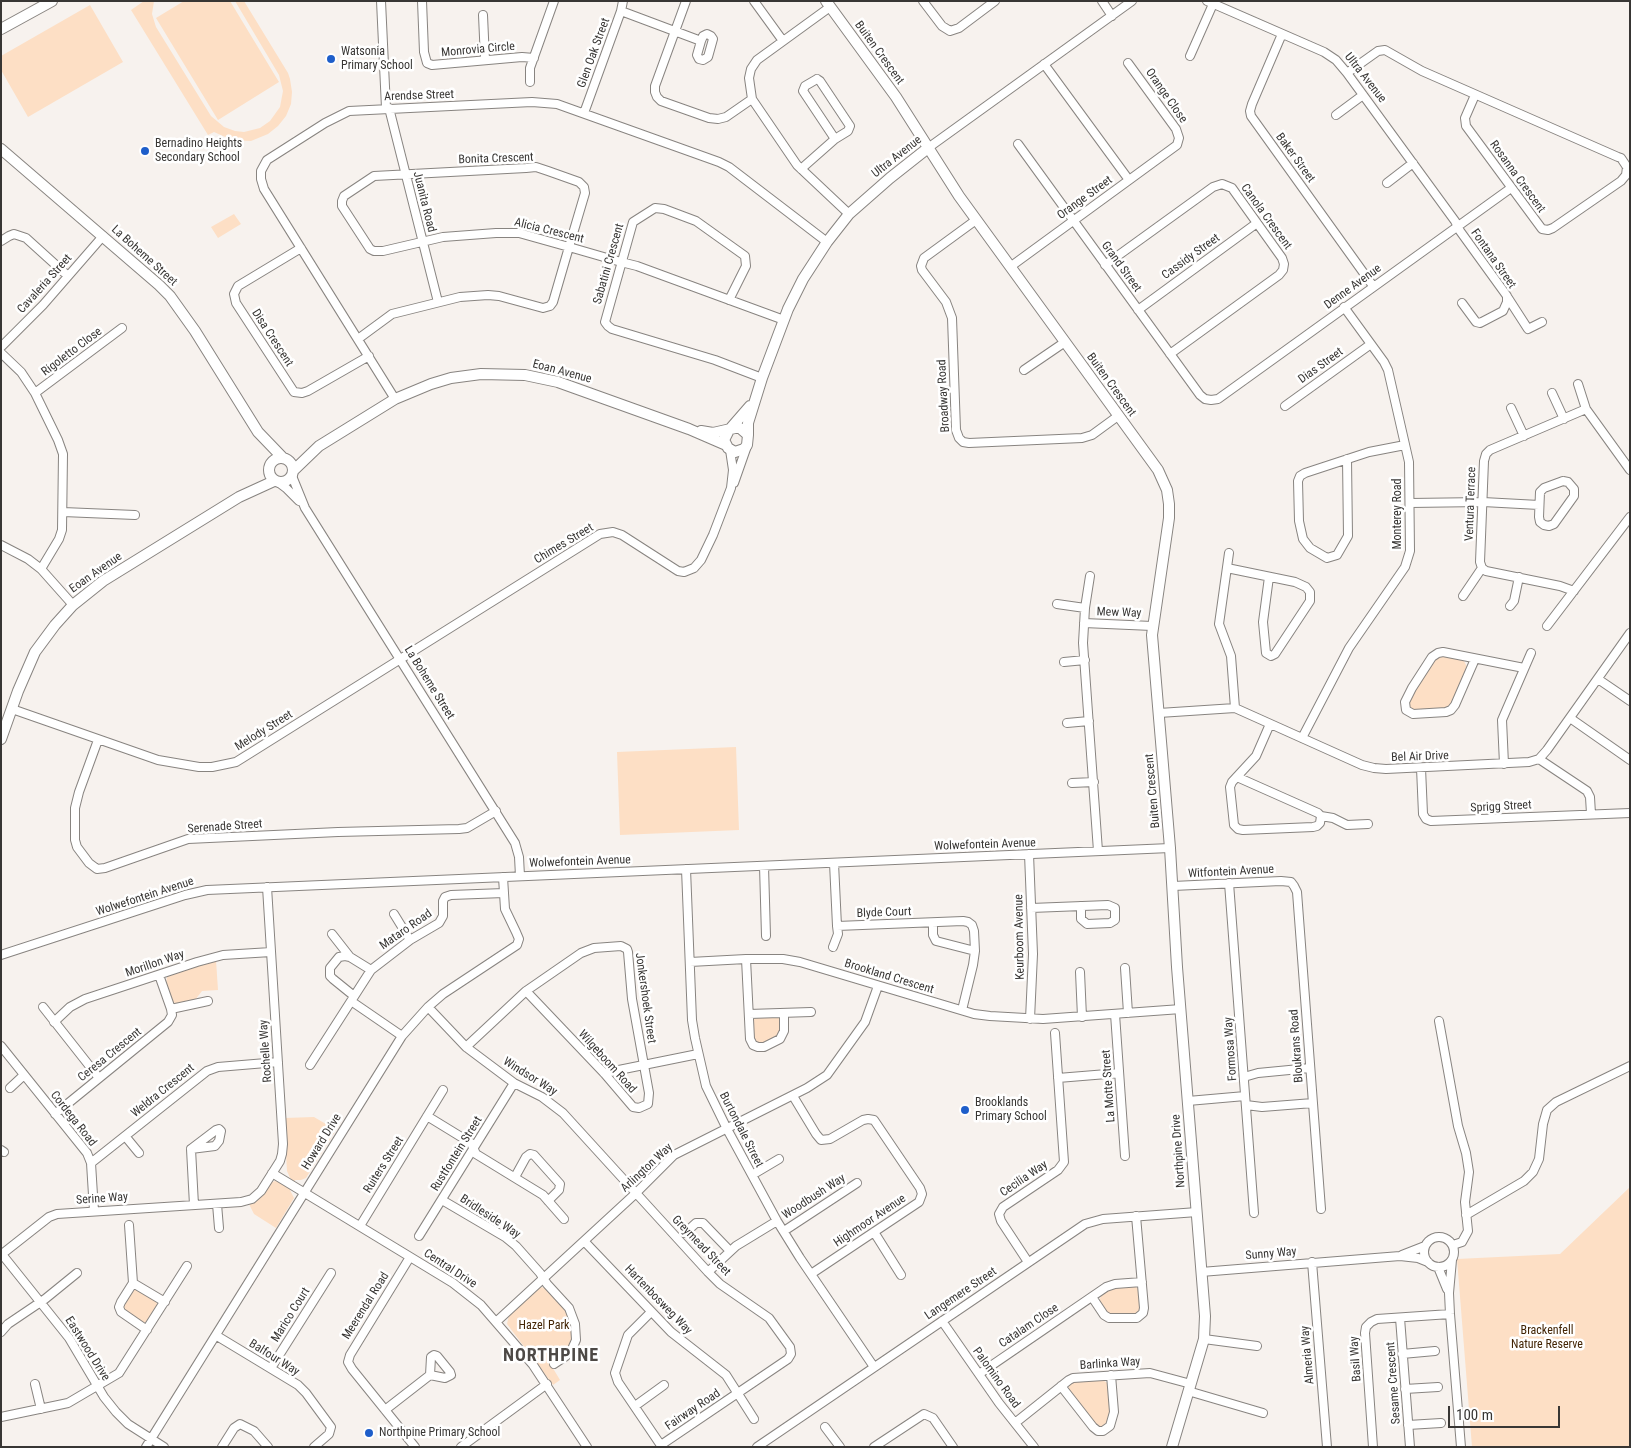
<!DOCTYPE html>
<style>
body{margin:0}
#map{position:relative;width:1631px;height:1448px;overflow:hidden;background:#f7f2ee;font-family:"Roboto Condensed",sans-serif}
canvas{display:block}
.frame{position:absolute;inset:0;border:2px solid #383634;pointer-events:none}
.scale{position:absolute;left:1448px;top:1406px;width:112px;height:22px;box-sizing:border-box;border:2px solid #383634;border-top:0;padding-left:6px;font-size:15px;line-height:18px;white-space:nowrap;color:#383634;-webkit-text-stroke:4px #fff;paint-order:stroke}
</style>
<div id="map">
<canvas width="1631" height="1448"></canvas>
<div class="frame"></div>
<div class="scale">100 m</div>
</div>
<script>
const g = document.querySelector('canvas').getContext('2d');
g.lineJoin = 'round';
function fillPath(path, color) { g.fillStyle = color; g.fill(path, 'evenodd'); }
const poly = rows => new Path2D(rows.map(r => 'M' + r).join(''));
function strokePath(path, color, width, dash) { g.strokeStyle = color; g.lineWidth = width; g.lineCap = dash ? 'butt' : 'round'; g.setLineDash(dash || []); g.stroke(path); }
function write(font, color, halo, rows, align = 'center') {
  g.font = font + ' "Roboto Condensed",sans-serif'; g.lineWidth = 5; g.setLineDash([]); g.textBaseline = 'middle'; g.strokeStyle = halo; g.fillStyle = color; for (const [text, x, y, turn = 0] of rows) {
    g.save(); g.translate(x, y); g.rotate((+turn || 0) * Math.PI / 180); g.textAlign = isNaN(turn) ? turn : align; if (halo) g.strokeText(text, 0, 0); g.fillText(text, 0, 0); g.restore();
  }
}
const green = poly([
 [144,1,154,1,152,14,156,27,211,116,224,127,235,131,244,132,260,128,270,121,280,107,283,91,279,75,235,1,244,1,288,73,290,79,292,92,291,104,286,116,278,126,268,134,251,141,232,140,214,132,208,135,131,10],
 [184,1,230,1,279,82,218,120,156,18],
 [90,5,123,62,28,117,1,70,1,56],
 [234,214,241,224,218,238,211,227],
 [1443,655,1463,659,1467,667,1451,705,1447,708,1413,710,1409,707,1409,702,1424,674,1435,658],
 [736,747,739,830,620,835,617,752],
 [216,960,218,990,202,991,195,1000,177,1004,173,1002,166,984,167,977,170,974],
 [777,1016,781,1020,782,1030,779,1036,764,1044,757,1044,753,1040,753,1022,754,1019,759,1017],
 [314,1117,336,1130,306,1178,301,1180,295,1180,295,1182,290,1178,287,1171,284,1118],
 [275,1181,279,1182,291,1188,290,1190,294,1198,276,1228,254,1214,249,1204,270,1183],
 [1630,1187,1630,1447,1472,1447,1457,1259,1560,1254],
 [1133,1285,1140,1290,1141,1310,1136,1315,1114,1316,1106,1313,1099,1301,1102,1294,1116,1287],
 [539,1287,547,1288,567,1309,572,1320,573,1338,570,1348,564,1354,556,1355,548,1360,560,1380,553,1385,507,1324,509,1315],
 [134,1289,137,1289,156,1301,157,1304,157,1307,148,1322,145,1322,143,1323,123,1309,123,1303],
 [1101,1379,1109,1384,1111,1410,1109,1421,1106,1426,1101,1428,1096,1426,1069,1392,1068,1389,1070,1384,1073,1382]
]);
const street = poly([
 [381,1,386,108],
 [422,1,424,52,427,63,432,65,522,57,534,58],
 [686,1,655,86,655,92,657,97,661,101,709,118,718,119,726,117,752,99],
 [754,1,783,41],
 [923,1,942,26,950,31,959,28,995,1],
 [1102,1,1112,16],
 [1207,1,1324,52,1336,60,1347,73,1455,221,1460,231,1507,296,1507,302,1503,311,1480,323,1476,322,1462,303],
 [830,7,757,60,751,69,749,78,752,99,797,165,849,214],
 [621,11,701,41,697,55,699,59,703,60,708,57,713,39,711,36,707,34,703,36,701,41],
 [483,15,485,60],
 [1282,34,1252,104,1250,111,1251,116,1373,286],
 [1190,56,1213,4],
 [1044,64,1129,180],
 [1347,73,1378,51,1385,50,1422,71,1618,157,1621,158,1627,167,1626,175,1621,181,1553,228,1548,230,1542,229,1466,126,1465,118,1475,95],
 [817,79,820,81,850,126,848,131,835,139,803,91,805,86,817,79],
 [530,82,530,68,554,1],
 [389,108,438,302],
 [584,113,621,11,623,1],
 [1336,115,1363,95],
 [1018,144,1200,395,1205,399,1211,400,1218,399,1511,188],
 [928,148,1132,1],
 [801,169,835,139],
 [1387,183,1413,163],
 [976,220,924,258,921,266,922,270,946,302,952,318,956,430,959,438,963,442,969,443,1082,438,1092,435,1118,416],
 [1,241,9,236,14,234,26,238,68,276],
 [301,248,238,286,234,294,236,303,294,392,302,393,308,391,369,356],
 [1105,265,1213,187,1222,184,1232,188,1282,258,1284,264,1283,270,1279,275,1170,354],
 [1010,267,1177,145,1179,138,1176,129,1128,63],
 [1508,298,1528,329,1542,322],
 [729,300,746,266,745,256,696,221,664,209,655,208,633,222,605,322,608,326,612,329,715,360,762,378],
 [1138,310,1257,223],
 [358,339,392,314,460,297,488,295,499,296,543,308,550,306,553,302,569,247,585,193,584,187,579,182,548,171,536,167,526,168,374,176,344,196,342,201,342,206,370,249,374,251,383,251,443,237,496,233,519,233,569,247,621,262,637,266,784,320],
 [1,347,43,305,103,236],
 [1,353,21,372,35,393,58,440,63,454,62,530,59,539,41,569],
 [1024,370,1065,342],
 [1578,384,1586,409,1630,470],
 [35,393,122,328],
 [1552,393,1564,419],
 [395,399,264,189,261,179,261,171,267,160,325,123,349,111,532,102,557,104,719,162,729,167,827,242],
 [1285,406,1371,344],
 [1511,408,1524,436],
 [1347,459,1348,536,1337,555,1327,558,1310,548,1303,539,1299,521,1298,481,1300,476,1305,473,1369,452,1405,445],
 [292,476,305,508,515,843,519,857,520,876],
 [1563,481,1568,482,1574,489,1574,496,1554,524,1549,526,1544,525,1540,522,1539,517,1540,492,1544,488,1563,481],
 [278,482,286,488,299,501],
 [734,483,747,446],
 [1410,503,1483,502,1539,505],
 [63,512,135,515],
 [1,545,28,559,41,569,73,605],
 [1229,553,1219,624,1231,656,1235,708],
 [1227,568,1295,582,1306,587,1310,592,1310,601,1275,654,1271,656,1266,653,1263,622,1269,577],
 [1090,576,1085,608,1083,643,1098,851],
 [1574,591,1560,586,1486,571,1482,568,1480,562,1484,461,1486,454,1490,450,1586,409],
 [1463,596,1482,568],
 [1057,604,1085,608],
 [1510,606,1514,601,1519,577],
 [1084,623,1152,626],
 [1547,626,1630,517],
 [1475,659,1455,705,1451,710,1446,712,1413,714,1406,710,1405,702,1412,688,1432,657,1438,653,1443,652,1524,668],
 [1064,662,1085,660],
 [1598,679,1630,701],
 [12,709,158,760,199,767,212,767,236,762,600,534,613,532,622,535,678,571,684,572,694,568,701,560,713,535,731,488,733,470,730,450],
 [1159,713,1235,708,1362,765,1374,768,1386,769,1529,762,1539,759,1547,750,1630,633],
 [1570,718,1630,760],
 [1067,723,1089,721],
 [1302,738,1349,648,1405,567,1410,551,1409,462,1388,370,1384,362,1344,307],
 [98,740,79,792,75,808,75,840,77,847,89,863,97,869,105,868,188,839,338,832,459,829,467,828,496,811],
 [1539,759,1587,791,1590,797,1591,814],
 [1504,764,1502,720,1531,653],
 [1421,768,1423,814,1426,819,1431,821,1630,813],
 [1237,777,1318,813,1321,816,1320,823,1317,826,1313,827,1243,830,1238,829,1234,825,1230,787,1232,782,1256,756,1270,724],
 [1072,783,1094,782],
 [1321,816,1333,818,1347,825,1368,824],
 [1029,854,1033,954,1030,1019],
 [834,863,837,926,963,921,968,922,972,925,974,931,975,951,973,965,962,1010],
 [764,866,766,936],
 [686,869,692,1020,695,1038,706,1086,727,1129,777,1221,800,1258,874,1367],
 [1229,883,1254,1213],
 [1173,886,1281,881,1291,882,1294,886,1297,892,1321,1209],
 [1031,908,1108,905,1115,908,1115,920,1110,923,1087,924,1081,919,1081,906],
 [394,914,410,940],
 [933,923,933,935,936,941,975,951],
 [332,934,350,957],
 [833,947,838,934,837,926],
 [1,955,185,895,207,890,1170,848],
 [746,959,750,1039,753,1045,758,1047,764,1047,780,1039,784,1031,784,1013],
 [690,962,746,959,783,959,800,962,974,1014,990,1016,1043,1019,1181,1009],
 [1125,968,1128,1013],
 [1080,972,1082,1017],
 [354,996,333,979,330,976,330,968,339,957,345,956,350,957,371,970],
 [351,1001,402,1036],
 [43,1007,99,1078],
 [428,1007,466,1047,514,1083,542,1097,563,1113,708,1272,720,1284,769,1318,790,1347,791,1354,788,1359,661,1445],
 [171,1009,208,1001],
 [749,1014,811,1012],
 [1115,1014,1125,1156],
 [1439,1021,1458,1126,1466,1153,1469,1172,1465,1202,1468,1231,1462,1242,1453,1245],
 [54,1022,70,1007,85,999,197,962,223,955,271,952],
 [1,1046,87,1153,91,1163,94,1211],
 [466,1047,526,991,581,953,594,948,621,946,627,949,628,952,632,999,649,1093,648,1104,639,1108,633,1107,604,1073,526,991],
 [310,1065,371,970,410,940,439,923,443,916,443,901,445,897,451,895,504,893],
 [604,1073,698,1054],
 [1244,1077,1258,1073,1310,1068],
 [1058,1078,1119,1073],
 [10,1088,24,1075],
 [793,1096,816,1134,821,1140,830,1139,863,1120,868,1119,874,1120,920,1188,922,1194,919,1202,811,1274],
 [1188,1101,1245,1096],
 [1246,1105,1262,1107,1313,1103],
 [55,1114,168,1022,172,1015,171,1009,159,975],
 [427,1116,471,1143,476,1154,543,1195,564,1219],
 [125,1136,139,1153],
 [191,1149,216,1130,219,1129,221,1131,219,1141,215,1146,191,1149,194,1205],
 [1,1150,4,1152],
 [91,1163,207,1071,218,1067,278,1062],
 [272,1173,453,1283,481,1305,533,1365,587,1447],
 [752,1175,779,1159],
 [515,1177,526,1157,530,1154,534,1155,560,1184,559,1190,548,1201],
 [442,1200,505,1237,516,1246,540,1273,547,1284,569,1308,575,1324,576,1340,572,1349,566,1356,554,1364],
 [217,1204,219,1228],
 [1466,1215,1524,1181,1533,1172,1539,1159,1543,1124,1547,1110,1556,1102,1630,1066],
 [129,1225,133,1283],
 [360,1226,443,1090],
 [784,1231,857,1183],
 [874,1232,901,1275],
 [685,1233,696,1223,703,1223,730,1251],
 [419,1236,514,1083],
 '1424 1252a15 15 0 1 1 30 0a15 15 0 1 1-30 0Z',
 [584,1241,671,1332,726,1375,754,1419],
 [1,1253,69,1338,104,1397,116,1412,128,1424,164,1447],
 [2,1254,49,1217,57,1214,241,1202,252,1199,261,1191,280,1161,282,1154,283,1144,267,887],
 [1402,1255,1425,1246],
 [410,1257,350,1355,348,1362,352,1369,415,1447],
 [1452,1260,1449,1293,1450,1314,1461,1447],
 [1028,1262,1001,1221,999,1214,1003,1207,1058,1170,1064,1162,1055,1033],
 [1312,1262,1327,1447],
 [1438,1267,1447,1289],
 [708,1272,736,1246,777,1221],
 [1201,1272,1400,1256,1418,1258,1428,1262],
 [1092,1297,1104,1315,1109,1318,1137,1318,1143,1313,1144,1308,1136,1216],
 [651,1312,628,1335,615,1373,618,1382,662,1447],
 [1400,1318,1410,1447],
 [942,1321,999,1403,1034,1447],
 [496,1322,635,1194,674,1155,807,1088,827,1075,865,1022,878,986],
 [147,1330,121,1312,119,1307,121,1302,133,1283,165,1302],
 [1,1332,8,1324,45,1299,77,1273],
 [217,1336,298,1385,306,1393,331,1427,329,1434,314,1447],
 [1204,1339,1257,1346],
 [1402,1354,1435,1351],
 [271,1368,331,1273],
 [979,1374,1106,1287,1115,1284,1142,1282],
 [35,1384,41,1409],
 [1061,1386,1093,1427,1098,1431,1103,1431,1110,1426,1114,1412,1111,1375],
 [1405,1389,1438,1387],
 [1188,1391,1263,1413],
 [635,1406,664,1385],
 [385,1410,430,1375,431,1357,434,1355,437,1356,450,1372,451,1375,445,1378,430,1375],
 [1,1417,68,1403,119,1373,187,1266],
 [1015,1423,1069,1380,1073,1378,1150,1373,1191,1384],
 [1408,1425,1441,1423],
 [825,1427,840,1447],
 [146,1447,402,1036,428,1007,443,994,517,945,519,939,516,932,505,909,503,877],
 [222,1447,234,1428,240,1424,254,1431,268,1447],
 [461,1447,547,1384],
 [757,1447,1085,1224,1103,1219,1197,1212],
 [874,1447,924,1414,933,1418,953,1447],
 [1373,1447,1365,1333,1366,1327,1371,1322,1377,1319,1450,1314]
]);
const secondary = poly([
 [826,1,896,97,959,196,1158,470,1167,490,1169,504,1169,518,1152,635,1170,848,1177,967,1205,1316,1204,1339,1172,1447],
 [1,29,52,1],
 [1,149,159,285,170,296,195,331,258,432,283,458],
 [730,429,750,406],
 [701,431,713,433,735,428,740,428,748,435,747,445,744,449,735,452,728,448,724,440,729,430],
 [748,435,748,423,762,378,788,309,803,279,827,242,849,214,890,178,928,148],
 '269 470a12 12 0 1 1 24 0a12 12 0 1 1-24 0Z',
 [293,471,319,446,395,399,431,384,451,378,481,374,525,375,558,382,689,429,726,445],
 [1,739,18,691,35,652,55,625,73,605,103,581,239,497,274,481]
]);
const markers = [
 [331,59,5,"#1e5eca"],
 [145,151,5,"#1e5eca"],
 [965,1110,5,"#1e5eca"],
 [369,1433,5,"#1e5eca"]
];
const streetNames = [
 ["Monrovia Circle",478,50,-5],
 ["Glen Oak Street",594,53,-70],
 ["Buiten Crescent",879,53,54],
 ["Ultra Avenue",1365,78,52],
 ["Arendse Street",419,96,-2],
 ["Orange Close",1166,96,55],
 ["Ultra Avenue",897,157,-38],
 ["Baker Street",1295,158,54],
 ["Bonita Crescent",496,159,-2],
 ["Rosanna Crescent",1517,177,54],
 ["Orange Street",1085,198,-36],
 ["Juanita Road",424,202,76],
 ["Canola Crescent",1266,217,54],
 ["Alicia Crescent",549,231,14],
 ["La Boheme Street",144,256,42],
 ["Cassidy Street",1191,257,-36],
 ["Fontana Street",1493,259,55],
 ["Sabatini Crescent",609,264,-74],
 ["Grand Street",1121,267,54],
 ["Cavaleria Street",45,284,-48],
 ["Denne Avenue",1353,287,-36],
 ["Disa Crescent",272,338,57],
 ["Rigoletto Close",72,352,-37],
 ["Dias Street",1321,366,-36],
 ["Eoan Avenue",562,372,15],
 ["Buiten Crescent",1111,385,54],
 ["Broadway Road",944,396,-93],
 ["Ventura Terrace",1471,504,-88],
 ["Monterey Road",1398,514,-90],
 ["Chimes Street",564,544,-31],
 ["Eoan Avenue",96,573,-35],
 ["Mew Way",1119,613,2],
 ["La Boheme Street",429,683,58],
 ["Melody Street",264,731,-32],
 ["Bel Air Drive",1420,757,-2],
 ["Buiten Crescent",1153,791,-95],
 ["Sprigg Street",1501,807,-3],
 ["Serenade Street",225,827,-4],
 ["Wolwefontein Avenue",985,845,-2],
 ["Wolwefontein Avenue",580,862,-2],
 ["Witfontein Avenue",1231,872,-3],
 ["Wolwefontein Avenue",145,897,-18],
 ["Blyde Court",884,913,-2],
 ["Mataro Road",406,930,-35],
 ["Keurboom Avenue",1020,937,-91],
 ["Morillon Way",155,964,-19],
 ["Brookland Crescent",889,977,17],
 ["Jonkershoek Street",645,998,82],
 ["Bloukrans Road",1297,1046,-94],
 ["Formosa Way",1231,1049,-94],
 ["Rochelle Way",266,1051,-94],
 ["Ceresa Crescent",110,1055,-39],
 ["Wilgeboom Road",607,1062,48],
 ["Windsor Way",530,1077,32],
 ["La Motte Street",1109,1086,-94],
 ["Weldra Crescent",163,1091,-39],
 ["Cordega Road",73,1119,52],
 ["Burtondale Street",741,1130,63],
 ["Howard Drive",322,1142,-58],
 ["Northpine Drive",1179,1151,-94],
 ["Rustfontein Street",457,1154,-58],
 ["Ruiters Street",384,1165,-58],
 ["Arlington Way",647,1168,-43],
 ["Cecilia Way",1024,1179,-34],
 ["Woodbush Way",814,1197,-33],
 ["Serine Way",102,1199,-4],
 ["Bridleside Way",490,1217,33],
 ["Highmoor Avenue",870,1221,-34],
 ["Greymead Street",701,1246,46],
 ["Sunny Way",1271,1254,-5],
 ["Central Drive",450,1269,33],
 ["Langemere Street",961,1294,-34],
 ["Hartenbosweg Way",658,1300,46],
 ["Meerendal Road",366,1306,-58],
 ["Marico Court",291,1315,-58],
 ["Catalam Close",1029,1326,-34],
 ["Eastwood Drive",87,1349,58],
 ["Almeria Way",1308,1355,-95],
 ["Balfour Way",274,1358,32],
 ["Basil Way",1356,1359,-94],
 ["Barlinka Way",1110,1364,-4],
 ["Palomino Road",996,1378,54],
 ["Sesame Crescent",1394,1383,-94],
 ["Fairway Road",693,1410,-34]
];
const poiNames = [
 ["Watsonia",341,52],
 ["Primary School",341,66],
 ["Bernadino Heights",155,144],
 ["Secondary School",155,158],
 ["Brooklands",975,1103],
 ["Primary School",975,1117],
 ["Northpine Primary School",379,1433]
];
const parkNames = [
 ["Hazel Park",544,1326],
 ["Brackenfell",1547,1331],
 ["Nature Reserve",1547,1345]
];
const districtNames = [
 ["NORTHPINE",551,1356]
];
fillPath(green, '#fddfc5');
strokePath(street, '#888480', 10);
strokePath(secondary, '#888480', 12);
strokePath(street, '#fff', 8);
strokePath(secondary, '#fff', 10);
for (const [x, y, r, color] of markers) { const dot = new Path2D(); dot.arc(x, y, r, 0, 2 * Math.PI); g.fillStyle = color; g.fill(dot); strokePath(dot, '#fff', 2); }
write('12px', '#383634', '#fff', streetNames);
write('12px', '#383634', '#fff', poiNames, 'left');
write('12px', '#422404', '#fff', parkNames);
g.letterSpacing = '1px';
write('bold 18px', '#4d4946', '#fff', districtNames);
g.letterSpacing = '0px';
</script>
